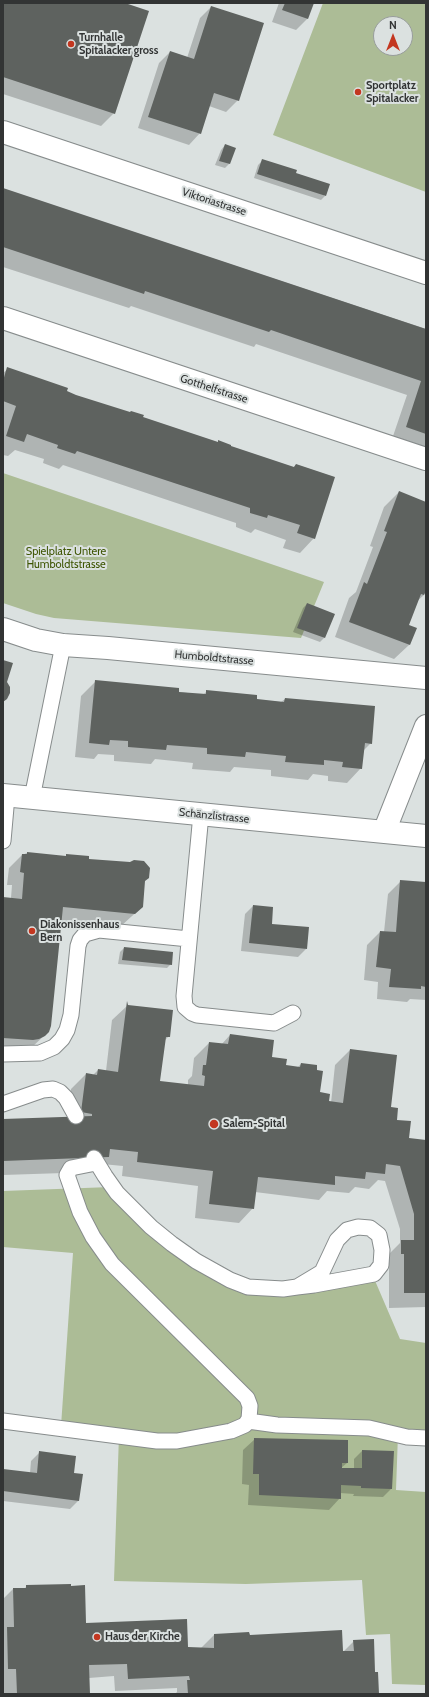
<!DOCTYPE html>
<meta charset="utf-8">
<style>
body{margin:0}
#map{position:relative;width:429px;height:1697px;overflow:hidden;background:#dbe1e0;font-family:Cabin,sans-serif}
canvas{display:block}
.frame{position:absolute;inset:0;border:4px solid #323434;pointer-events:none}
.north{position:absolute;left:373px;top:16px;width:40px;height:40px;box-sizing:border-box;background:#dbe1e0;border:1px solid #979c9b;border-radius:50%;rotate:0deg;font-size:11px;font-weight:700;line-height:16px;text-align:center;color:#323434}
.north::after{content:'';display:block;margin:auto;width:14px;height:18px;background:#c33720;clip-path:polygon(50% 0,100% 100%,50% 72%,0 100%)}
</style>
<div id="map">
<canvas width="429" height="1697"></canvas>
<div class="frame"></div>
<div class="north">N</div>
</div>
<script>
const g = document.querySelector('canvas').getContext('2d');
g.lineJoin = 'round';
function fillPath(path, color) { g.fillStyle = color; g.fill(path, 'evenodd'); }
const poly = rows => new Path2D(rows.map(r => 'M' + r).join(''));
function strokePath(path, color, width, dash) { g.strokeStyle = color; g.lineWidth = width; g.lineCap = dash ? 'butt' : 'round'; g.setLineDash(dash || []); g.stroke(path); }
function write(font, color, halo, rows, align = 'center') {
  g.font = font + ' Cabin,sans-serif'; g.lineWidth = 4; g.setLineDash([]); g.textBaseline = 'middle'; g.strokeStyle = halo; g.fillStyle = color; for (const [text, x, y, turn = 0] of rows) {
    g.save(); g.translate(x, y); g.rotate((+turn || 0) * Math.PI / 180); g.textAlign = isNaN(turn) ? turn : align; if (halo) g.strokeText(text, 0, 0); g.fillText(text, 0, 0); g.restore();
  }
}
const green = poly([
 [323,3,426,3,426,192,273,135],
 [381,24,405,24,405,48,381,48],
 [3,473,324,582,301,638,54,618,36,614,3,603],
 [111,1187,116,1194,239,1285,373,1276,400,1339,426,1343,426,1436,398,1434,396,1490,426,1492,426,1685,392,1684,390,1634,366,1635,362,1580,246,1584,114,1581,119,1435,61,1426,73,1253,3,1247,3,1191]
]);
const shadow = poly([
 [3,3,123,3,114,113,101,126,3,94],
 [279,3,313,3,307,19,296,30,272,22],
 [211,7,238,100,226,112,209,106,200,133,189,145,138,128,159,63,170,52,187,58,200,18],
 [225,145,229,164,225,168,215,165,221,150],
 [263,160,295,173,325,196,321,200,254,178,258,165],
 [3,189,426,329,426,454,391,442,407,395,256,344,254,347,131,306,129,308,3,267],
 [8,369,66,392,142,418,217,443,219,441,229,447,293,468,296,465,314,538,300,553,283,548,286,540,255,529,251,533,236,527,236,523,63,465,59,469,43,463,44,459,15,450,8,456,3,455,3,373],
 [399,492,426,503,426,588,424,595,416,602,407,625,415,628,409,645,394,659,335,637,349,598,356,592,373,547,370,546,384,507],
 [307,604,324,638,320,642,293,632,303,608],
 [96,681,203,695,207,691,256,700,281,702,285,699,371,743,363,751,361,768,347,783,328,781,328,776,313,774,308,780,271,776,271,770,234,767,230,772,192,769,193,763,155,759,151,764,114,761,114,755,98,754,94,759,75,757,81,696],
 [27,853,65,857,67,855,88,860,144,881,142,907,121,926,61,921,46,1034,32,1047,3,1052,3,898,11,898,12,885,7,885,9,868,22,855],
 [401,881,426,883,426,1000,410,999,407,1002,377,999,378,982,364,980,367,945,380,932,384,932,388,894],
 [253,906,270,924,306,949,298,957,241,951,245,914],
 [124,948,171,964,167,968,118,964,120,952],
 [127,1006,169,1036,164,1041,159,1082,188,1085,188,1080,192,1076,194,1058,209,1043,221,1045,230,1035,285,1066,297,1068,301,1064,319,1093,328,1102,331,1103,335,1065,350,1050,390,1108,408,1139,426,1141,426,1307,389,1308,389,1268,387,1268,387,1256,400,1243,400,1229,385,1181,378,1180,369,1189,355,1187,349,1193,327,1191,319,1200,255,1192,253,1208,239,1223,195,1218,198,1186,122,1176,123,1166,102,1164,94,1172,3,1175,3,1120,68,1118,71,1089,86,1074,93,1075,98,1070,106,1071,112,1020],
 [255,1439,347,1463,341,1468,354,1469,354,1459,362,1451,391,1489,383,1497,353,1496,354,1494,340,1493,340,1498,329,1510,248,1505,249,1485,242,1484,243,1450],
 [40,1452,73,1474,78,1501,70,1509,3,1501,3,1470,30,1473,31,1461],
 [27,1586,85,1624,187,1648,201,1648,214,1635,249,1636,342,1653,354,1641,375,1673,378,1694,175,1694,177,1692,177,1688,115,1691,114,1676,89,1678,89,1694,4,1694,3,1599,13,1589,24,1589]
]);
const building = poly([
 [3,3,125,3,149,11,115,114,3,77],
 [285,3,314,3,308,19,282,10],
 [211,6,264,23,239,101,214,93,201,134,148,117,170,51,194,59],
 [225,144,236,148,230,164,219,161],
 [262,159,297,170,296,173,330,184,326,196,257,174],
 [3,188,426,329,426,434,406,427,421,381,271,330,269,332,145,291,144,294,3,247],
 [7,367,68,388,67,391,76,395,130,412,131,411,144,415,143,417,218,442,218,440,231,445,231,446,294,467,296,464,335,477,315,539,297,533,300,525,268,515,267,518,250,513,250,508,77,451,75,454,57,448,58,445,27,434,24,442,6,436,16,406,3,401,3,381],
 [399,491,426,502,426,591,424,595,421,594,409,625,417,628,410,645,349,622,364,582,367,584,387,532,384,531],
 [307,603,335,614,325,638,297,628],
 [3,660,13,663,7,682,10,687,10,693,7,699,3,702],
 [95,680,179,688,179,692,206,694,206,690,257,695,257,699,284,702,285,698,375,706,372,744,365,743,362,769,342,767,343,762,324,760,324,765,285,762,286,756,246,752,245,757,207,754,207,748,167,745,166,750,128,747,128,741,110,740,109,745,89,743],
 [27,852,66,856,66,854,89,856,89,859,130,862,134,860,144,861,150,868,149,878,145,881,143,907,135,914,63,907,51,1026,49,1032,45,1036,39,1039,33,1040,3,1038,3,897,22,899,24,873,20,872,22,854,27,854],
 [400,880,426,882,426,987,421,986,421,989,389,987,391,969,376,967,380,931,396,932],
 [253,905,273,907,272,924,309,927,307,949,249,943],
 [124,947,173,952,172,965,122,960],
 [127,1001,128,1005,173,1010,170,1037,166,1037,160,1081,204,1086,205,1076,202,1075,203,1065,206,1065,209,1042,228,1044,230,1034,274,1040,272,1057,287,1059,286,1065,300,1067,301,1063,317,1065,317,1070,323,1071,320,1092,330,1094,329,1101,343,1103,350,1049,397,1055,391,1107,398,1108,397,1120,411,1121,409,1138,426,1140,426,1293,404,1293,404,1254,401,1254,401,1240,414,1240,414,1214,400,1166,386,1164,385,1174,366,1172,365,1179,335,1176,335,1185,258,1177,254,1209,209,1204,213,1171,137,1162,138,1152,110,1149,109,1157,3,1161,3,1119,92,1116,92,1114,81,1112,86,1073,97,1075,98,1069,118,1072],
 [254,1438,348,1440,348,1463,342,1463,342,1468,362,1468,362,1450,394,1451,392,1489,361,1488,361,1486,341,1485,341,1499,259,1495,259,1474,253,1474],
 [39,1451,76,1456,74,1473,83,1474,79,1501,3,1491,3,1469,37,1473],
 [71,1584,71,1586,85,1585,86,1623,187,1619,188,1647,214,1648,214,1634,249,1632,250,1635,342,1630,343,1651,354,1651,353,1640,374,1639,375,1672,378,1672,379,1694,188,1694,187,1680,190,1680,189,1676,128,1679,127,1664,89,1665,90,1694,17,1694,16,1669,8,1669,7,1627,14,1627,13,1588,26,1588,26,1585]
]);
const lane = poly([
 [32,798,63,645],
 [201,814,184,996,185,1007,192,1013,197,1015,274,1023,293,1013],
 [3,841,7,796],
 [3,1054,40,1053,54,1047,62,1039,67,1030,71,1015,78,946,80,940,85,934,99,930,189,939],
 [3,1104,43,1090,53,1089,60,1092,66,1098,76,1116],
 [94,1158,105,1176,117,1193,151,1227,172,1244,196,1261,230,1280,248,1287,283,1289,297,1287,314,1285,374,1274,381,1265,382,1250,379,1235,370,1228,358,1227,347,1230,337,1240,322,1272,297,1287],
 [3,1421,157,1441,177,1441,231,1431,245,1425,249,1419,250,1406,247,1398,112,1264,93,1237,80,1212,67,1175,71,1168,96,1163],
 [248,1421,277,1425,369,1428,407,1437,426,1438]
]);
const street = poly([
 [3,318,426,459],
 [3,629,36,640,63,645,108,648,426,678],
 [3,795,426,836],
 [384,832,426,726]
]);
const secondary = poly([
 [3,132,426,273]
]);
const markers = [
 [71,44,4,"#c33720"],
 [358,92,4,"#c33720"],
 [32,931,4,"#c33720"],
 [214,1124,5,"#c33720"],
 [97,1637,4,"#c33720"]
];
const poiNames = [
 ["Turnhalle",79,38],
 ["Spitalacker gross",79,51],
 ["Sportplatz",366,86],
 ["Spitalacker",366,99],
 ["Diakonissenhaus",40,925],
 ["Bern",40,938],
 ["Salem-Spital",223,1124],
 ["Haus der Kirche",105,1637]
];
const streetNames = [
 ["Viktoriastrasse",214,202,18],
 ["Gotthelfstrasse",214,389,18],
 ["Humboldtstrasse",214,658,5],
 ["Schänzlistrasse",214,816,6]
];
const parkNames = [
 ["Spielplatz Untere",66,552],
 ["Humboldtstrasse",66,565]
];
fillPath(green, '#acbc96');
fillPath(shadow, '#0003');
fillPath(building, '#5e625f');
strokePath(lane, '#878c8c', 17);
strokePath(street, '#878c8c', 24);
strokePath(secondary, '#878c8c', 24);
strokePath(lane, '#fff', 15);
strokePath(street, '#fff', 22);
strokePath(secondary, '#fff', 22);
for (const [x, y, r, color] of markers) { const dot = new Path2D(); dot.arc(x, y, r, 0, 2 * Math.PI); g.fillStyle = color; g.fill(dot); strokePath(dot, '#dbe1e0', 1.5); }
write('bold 11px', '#323434', '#dbe1e0', poiNames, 'left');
write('11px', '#323434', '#dbe1e0', streetNames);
write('11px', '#3d5401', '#dbe1e0', parkNames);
</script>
